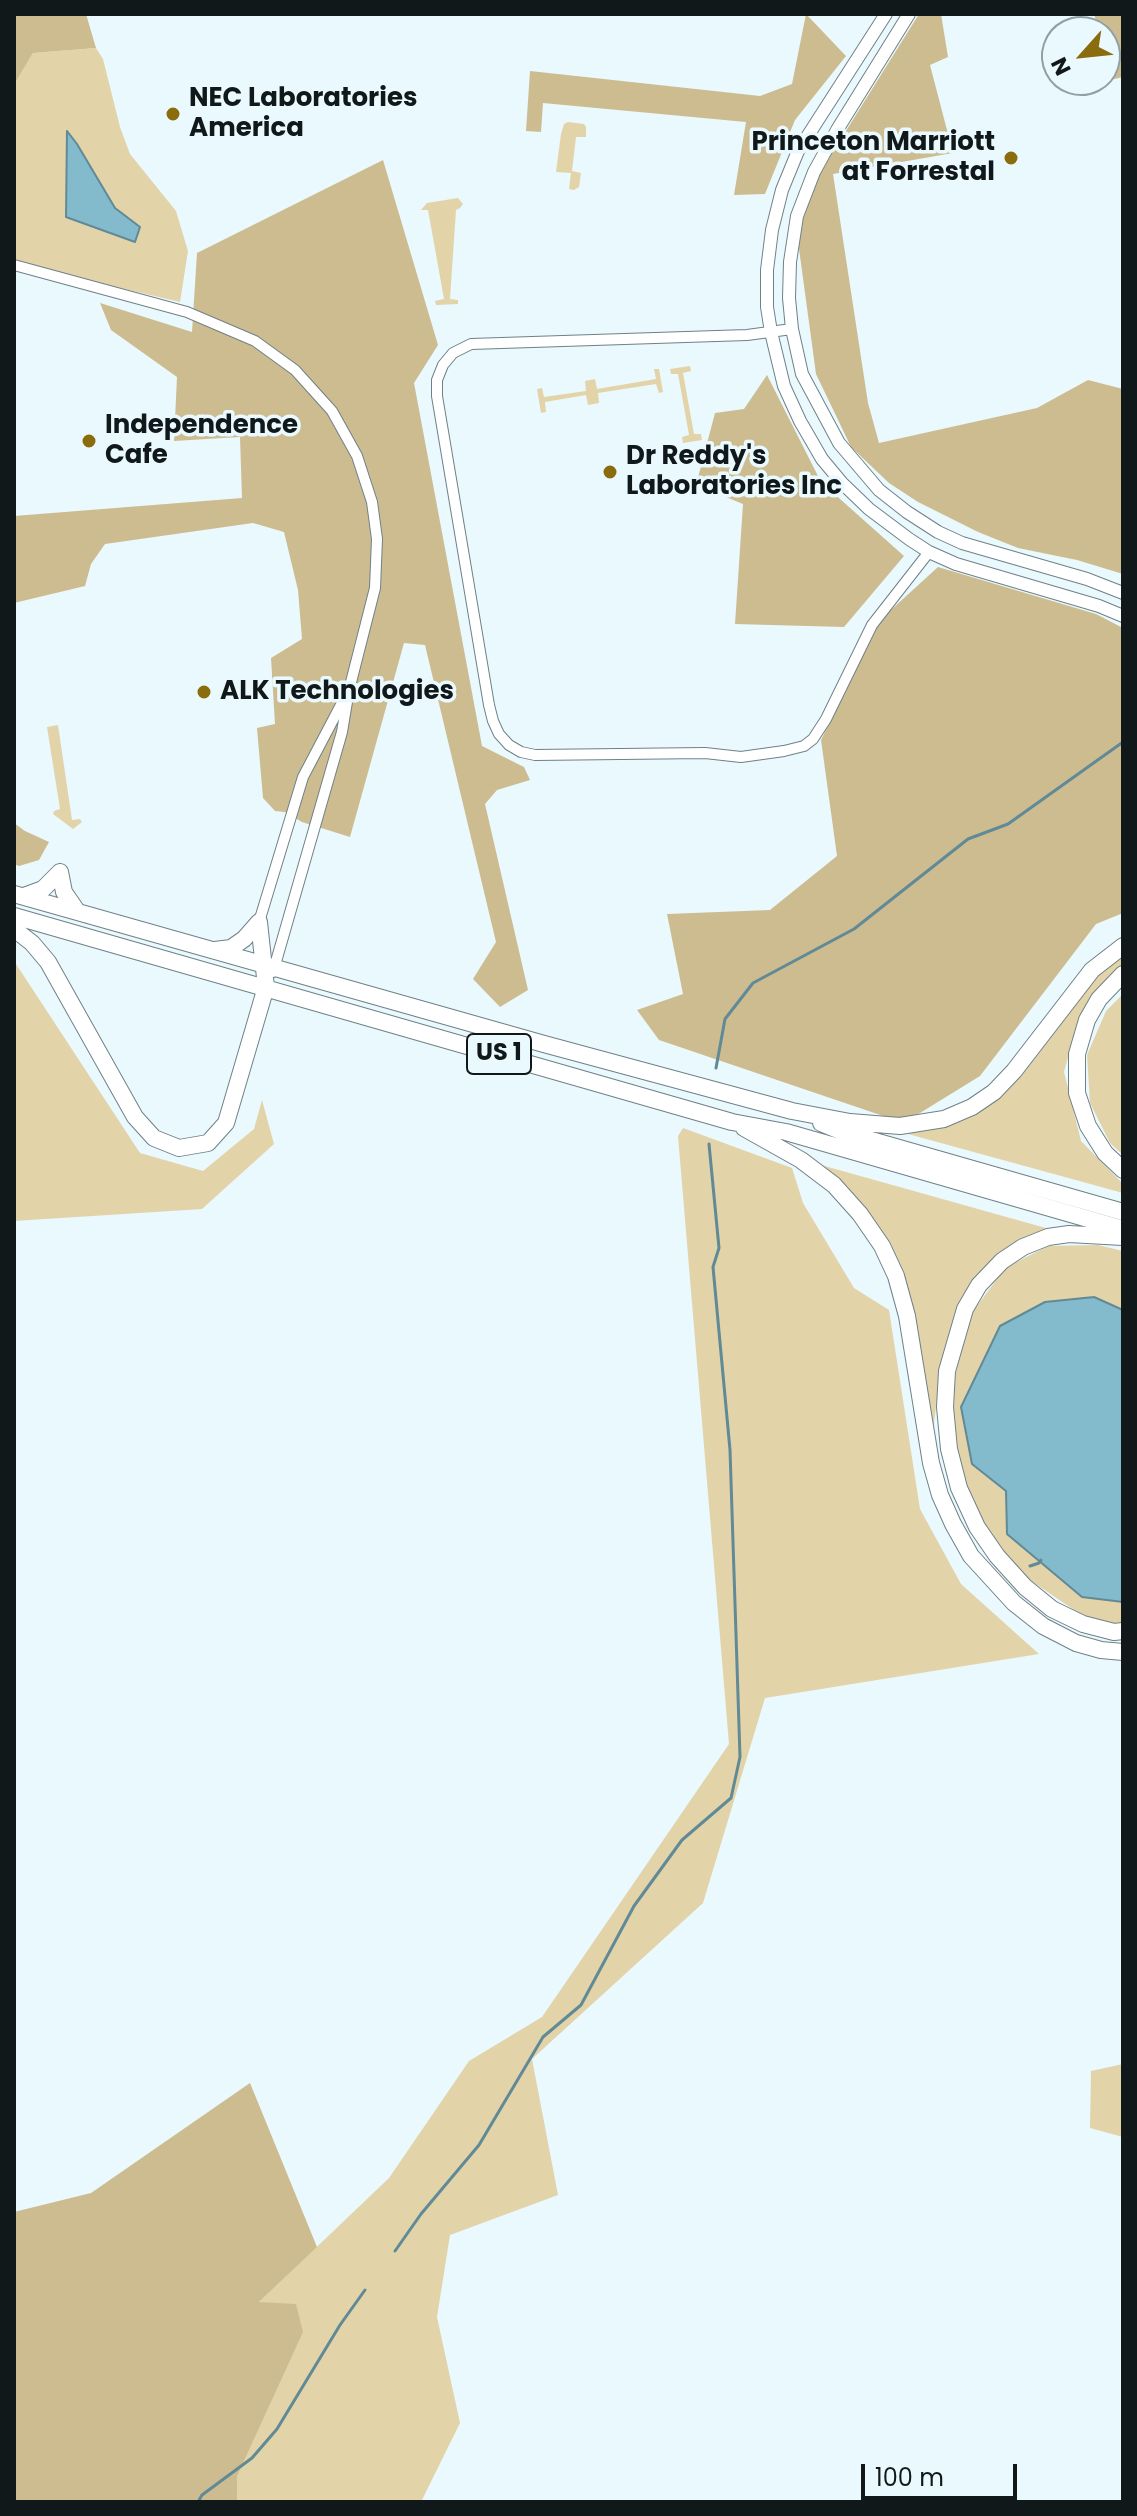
<!DOCTYPE html>
<style>
body{margin:0}
#map{position:relative;width:1137px;height:2516px;overflow:hidden;background:#e9f9fe;font-family:Poppins,sans-serif}
canvas{display:block}
.frame{position:absolute;inset:0;border:16px solid #11181a;pointer-events:none}
.north{position:absolute;left:1041px;top:16px;width:80px;height:80px;box-sizing:border-box;background:#e9f9fe;border:2px solid #939fa3;border-radius:50%;rotate:243deg;font-size:22px;font-weight:700;line-height:32px;text-align:center;color:#11181a}
.north::after{content:'';display:block;margin:auto;width:28px;height:36px;background:#8a6c0c;clip-path:polygon(50% 0,100% 100%,50% 72%,0 100%)}
.scale{position:absolute;left:861px;top:2464px;width:156px;height:36px;box-sizing:border-box;border:4px solid #11181a;border-top:0;padding-left:10px;font-size:24px;line-height:28px;white-space:nowrap;color:#11181a;-webkit-text-stroke:6px #e9f9fe;paint-order:stroke}
</style>
<div id="map">
<canvas width="1137" height="2516"></canvas>
<div class="frame"></div>
<div class="north">N</div>
<div class="scale">100 m</div>
</div>
<script>
const g = document.querySelector('canvas').getContext('2d');
g.lineJoin = 'round';
function fillPath(path, color) { g.fillStyle = color; g.fill(path, 'evenodd'); }
const poly = rows => new Path2D(rows.map(r => 'M' + r).join(''));
function strokePath(path, color, width, dash) { g.strokeStyle = color; g.lineWidth = width; g.lineCap = dash ? 'butt' : 'round'; g.setLineDash(dash || []); g.stroke(path); }
function write(font, color, halo, rows, align = 'center') {
  g.font = font + ' Poppins,sans-serif'; g.lineWidth = 7; g.setLineDash([]); g.textBaseline = 'middle'; g.strokeStyle = halo; g.fillStyle = color; for (const [text, x, y, turn = 0] of rows) {
    g.save(); g.translate(x, y); g.rotate((+turn || 0) * Math.PI / 180); g.textAlign = isNaN(turn) ? turn : align; if (halo) g.strokeText(text, 0, 0); g.fillText(text, 0, 0); g.restore();
  }
}
const green = poly([
 [96,48,103,59,120,127,130,154,176,211,188,251,180,302,14,263,14,85,33,53],
 [568,122,584,124,586,127,586,137,576,137,572,171,581,173,579,187,574,190,569,189,571,173,556,172,561,134,564,124],
 [458,198,463,204,460,208,456,210,450,299,458,300,458,304,436,305,435,301,444,299,428,210,421,210,427,203],
 [690,366,691,371,683,373,694,434,701,434,702,440,683,443,682,437,689,435,678,374,671,374,670,369],
 [654,369,659,369,663,392,659,393,656,384,598,393,599,403,588,405,586,395,545,402,546,412,541,413,537,389,542,388,544,397,586,391,585,381,595,379,597,389,656,379],
 [58,725,72,820,80,819,82,822,73,829,53,814,54,811,60,809,47,727],
 [1123,955,1123,966,1110,975,1093,996,1078,1021,1064,1072,1081,1141,1123,1184,1123,1193,908,1134,948,1124,993,1102,1096,977],
 [14,961,140,1153,203,1171,254,1129,262,1100,274,1144,202,1209,14,1221,16,1083],
 [1123,994,1123,1155,1110,1143,1090,1103,1087,1055,1106,1011],
 [683,1128,792,1168,803,1203,854,1288,889,1310,920,1509,961,1584,1039,1654,765,1698,703,1903,532,2059,558,2195,450,2235,437,2317,460,2423,421,2502,109,2502,258,2303,389,2178,469,2061,542,2017,729,1744,678,1136],
 [814,1163,1060,1232,989,1265,959,1302,942,1357,932,1440,891,1255,864,1205],
 [1098,1245,1123,1251,1123,1310,1094,1297,1045,1302,1000,1326,961,1407,972,1464,1006,1490,1082,1597,1123,1602,1123,1625,1095,1624,1015,1570,962,1489,948,1406,969,1317,1005,1268,1048,1246],
 [1123,2064,1123,2137,1090,2128,1091,2071]
]);
const forest = poly([
 [14,14,86,14,96,48,33,53,14,85],
 [806,14,846,56,795,120,765,194,734,195,746,122,543,103,541,132,526,131,530,71,760,96,792,84],
 [919,14,941,14,948,57,930,65,953,153,833,174,868,403,879,443,1037,408,1088,380,1123,389,1123,574,1077,560,1018,548,978,532,918,502,889,483,851,447,816,374,797,234,819,174],
 [1094,14,1123,14,1123,77,1077,88,1075,80,1105,80,1105,32,1095,32,1099,31],
 [383,160,438,345,414,383,482,746,524,767,530,780,497,790,485,804,528,990,500,1007,473,979,496,942,425,645,404,643,350,837,302,822,285,812,275,811,263,798,257,728,275,724,271,658,302,639,298,590,284,532,253,523,105,544,91,564,85,586,14,603,14,516,242,498,240,437,174,441,177,377,111,330,100,303,192,332,197,253],
 [767,375,821,482,904,556,844,627,735,624,743,504,696,485,715,413,744,409],
 [938,567,1096,614,1123,628,1123,913,1096,924,980,1076,920,1113,898,1121,659,1040,637,1010,683,994,667,914,770,910,837,856,821,740,881,619],
 [14,823,25,831,49,842,39,860,19,866,14,864],
 [250,2083,317,2247,259,2302,296,2304,303,2332,237,2476,237,2502,14,2502,14,2212,91,2193]
]);
const water = poly([
 [67,131,77,144,115,208,140,227,135,242,66,217,67,131],
 [1094,1297,1123,1310,1123,1602,1082,1597,1007,1534,1006,1491,972,1464,961,1407,1000,1326,1045,1302,1094,1297]
]);
const stream = poly([
 [716,1068,725,1019,753,983,854,929,968,839,1008,824,1123,742],
 [1030,1566,1039,1563,1041,1560],
 [395,2251,421,2214,479,2145,543,2037,581,2005,634,1906,682,1840,731,1798,740,1757,730,1450,713,1267,719,1248,709,1144],
 [198,2502,202,2495,252,2458,277,2429,340,2325,365,2290]
]);
const minor = poly([
 [14,265,187,312,255,341,295,370,332,411,357,456,372,502,377,539,375,588,349,690,342,732,273,972],
 [792,329,747,335,471,344,453,353,443,365,437,380,437,396,489,705,493,721,499,734,509,745,521,752,535,755,705,753,741,757,784,751,804,746,813,739,826,719,872,625,929,552],
 [259,922,303,777,344,699]
]);
const tertiary = poly([
 [886,14,798,151,782,190,772,230,767,270,767,307,771,332,784,386,800,421,822,459,842,483,869,509,909,539,929,552,956,564,1099,606,1123,616],
 [909,14,837,130,814,172,797,216,790,262,789,298,792,329,802,374,839,443,879,490,907,512,938,532,962,543,1087,579,1123,593]
]);
const trunk = poly([
 [60,872,64,892,77,911],
 [14,894,544,1044,792,1111,850,1122,900,1126,944,1119,972,1107,994,1092,1014,1071,1092,970,1123,946],
 [24,896,43,889,60,872],
 [14,916,732,1122,786,1132,1123,1229],
 [14,929,32,943,48,962,135,1117,154,1138,179,1148,208,1143,226,1123,266,987,259,922],
 [215,950,231,948,244,939,259,922],
 [1123,974,1099,999,1087,1020,1077,1054,1077,1093,1088,1126,1105,1153,1123,1170],
 [821,1123,843,1132,1123,1212],
 [744,1128,801,1160,834,1185,860,1214,882,1246,896,1276,907,1316,931,1463,940,1495,953,1524,971,1556,1014,1603,1043,1626,1076,1643,1101,1650,1123,1652],
 [1123,1237,1069,1234,1048,1237,1023,1247,1002,1261,979,1285,965,1309,947,1371,945,1407,949,1449,959,1488,977,1527,997,1556,1025,1587,1052,1609,1083,1624,1114,1632,1123,1631]
]);
const markers = [
 [173,114,8,"#8a6c0c"],
 [1011,158,8,"#8a6c0c"],
 [89,441,8,"#8a6c0c"],
 [610,472,8,"#8a6c0c"],
 [204,692,8,"#8a6c0c"]
];
const shields = [
 [499,1054,64]
];
const shieldNames = [
 ["US 1",499,1054]
];
const poiNames = [
 ["NEC Laboratories",189,99],
 ["America",189,129],
 ["Princeton Marriott",995,143,"right"],
 ["at Forrestal",995,173,"right"],
 ["Independence",105,426],
 ["Cafe",105,456],
 ["Dr Reddy's",626,457],
 ["Laboratories Inc",626,487],
 ["ALK Technologies",220,692]
];
fillPath(green, '#e3d3a9');
fillPath(forest, '#cdbc8f');
fillPath(water, '#83bbcd');
strokePath(water, '#618a97', 2);
strokePath(stream, '#618a97', 3);
strokePath(minor, '#6f8187', 12);
strokePath(tertiary, '#6f8187', 14);
strokePath(trunk, '#6f8187', 18);
strokePath(minor, '#fff', 10);
strokePath(tertiary, '#fff', 12);
strokePath(trunk, '#fff', 16);
for (const [x, y, r, color] of markers) { const dot = new Path2D(); dot.arc(x, y, r, 0, 2 * Math.PI); g.fillStyle = color; g.fill(dot); strokePath(dot, '#e9f9fe', 3); }
for (const [x, y, w] of shields) { const box = new Path2D(); box.roundRect(x - w / 2, y - 20, w, 40, 6); g.fillStyle = '#e9f9fe'; g.fill(box); strokePath(box, '#11181a', 2); }
write('bold 24px', '#11181a', null, shieldNames);
write('bold 26px', '#11181a', '#e9f9fe', poiNames, 'left');
</script>
